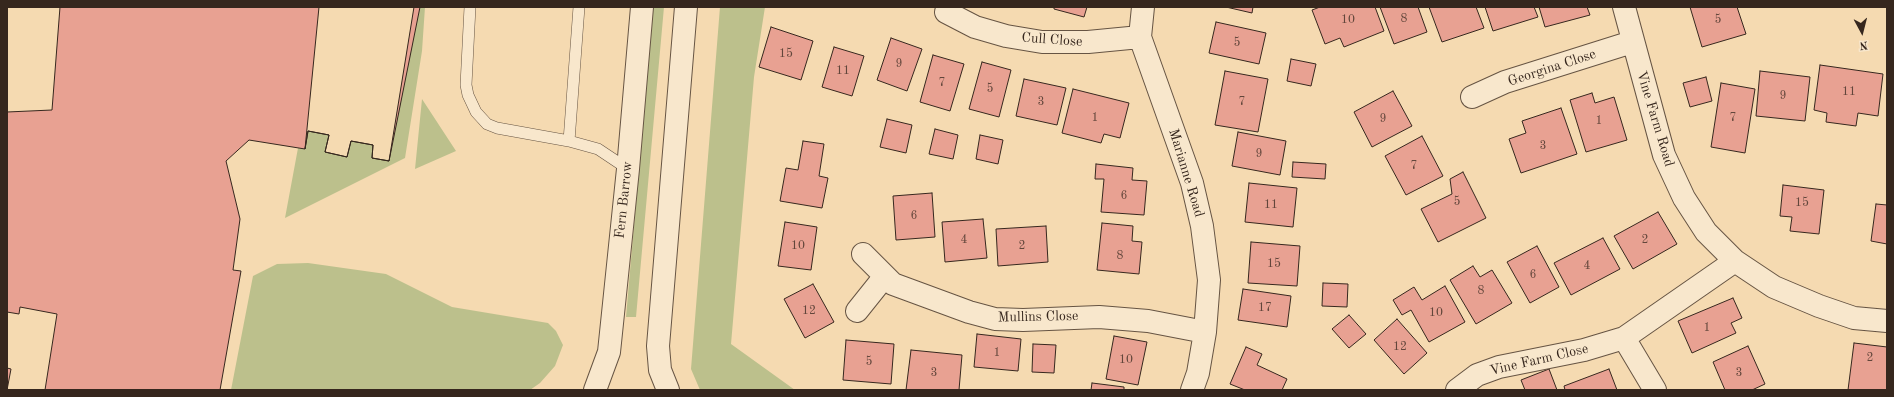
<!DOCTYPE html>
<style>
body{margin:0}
#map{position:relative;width:1894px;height:397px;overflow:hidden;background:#f5dab1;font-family:"Old Standard TT",serif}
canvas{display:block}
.frame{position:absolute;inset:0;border:8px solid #36271e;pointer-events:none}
.north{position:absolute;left:1842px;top:12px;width:40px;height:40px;-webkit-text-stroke:3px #f8e7cc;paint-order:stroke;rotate:173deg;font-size:11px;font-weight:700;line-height:16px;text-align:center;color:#36271e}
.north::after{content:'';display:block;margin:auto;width:14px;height:18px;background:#36271e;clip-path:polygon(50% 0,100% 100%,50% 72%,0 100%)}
</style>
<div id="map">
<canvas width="1894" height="397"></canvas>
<div class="frame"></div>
<div class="north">N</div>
</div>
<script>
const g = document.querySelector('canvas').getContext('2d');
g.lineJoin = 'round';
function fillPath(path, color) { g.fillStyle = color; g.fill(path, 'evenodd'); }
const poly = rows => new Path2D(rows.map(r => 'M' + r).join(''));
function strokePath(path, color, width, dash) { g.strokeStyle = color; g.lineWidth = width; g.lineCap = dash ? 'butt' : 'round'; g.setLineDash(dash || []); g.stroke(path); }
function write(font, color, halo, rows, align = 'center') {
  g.font = font + ' "Old Standard TT",serif'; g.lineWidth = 3; g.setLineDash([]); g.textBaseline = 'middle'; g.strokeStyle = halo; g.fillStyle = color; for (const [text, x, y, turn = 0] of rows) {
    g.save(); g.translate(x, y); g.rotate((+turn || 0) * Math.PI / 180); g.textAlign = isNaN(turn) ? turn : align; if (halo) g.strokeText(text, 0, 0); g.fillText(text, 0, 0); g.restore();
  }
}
const green = poly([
 [414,7,425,7,422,51,405,158,285,218,298,148,305,149,308,131,329,135,325,152,347,157,351,141,373,145,372,158,389,160],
 [653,7,664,7,636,317,626,317],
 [720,7,765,7,754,77,731,344,795,390,700,390,691,369],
 [422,99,456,151,415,169],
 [308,263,386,274,452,307,548,323,556,331,563,345,555,366,540,383,530,390,231,390,253,276,277,264]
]);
const building = poly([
 [7,7,414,7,389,161,372,158,373,145,351,141,347,157,325,152,329,135,308,131,305,149,249,140,226,161,240,219,233,270,241,271,220,390,45,390,57,314,20,307,19,314,7,312,7,7],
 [7,7,60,7,52,110,7,112,7,7],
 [319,7,420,7,389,161,372,158,373,145,351,141,347,157,325,152,329,135,308,131,305,149,319,7],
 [1054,7,1087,7,1084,17,1054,9,1054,7],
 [1226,7,1253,7,1252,13,1226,7],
 [1320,7,1375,7,1384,31,1344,47,1340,38,1325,44,1312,10,1320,7],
 [1380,7,1418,7,1427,32,1394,44,1380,7],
 [1429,7,1476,7,1484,28,1442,42,1429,7],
 [1485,7,1534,7,1538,17,1493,31,1485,7],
 [1539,7,1587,7,1590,15,1545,27,1539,7],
 [1690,7,1737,7,1746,34,1702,47,1690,7],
 [1216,22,1266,33,1259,64,1209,53,1216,22],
 [771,27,813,41,801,80,759,67,771,27],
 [891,38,922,49,907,91,877,80,891,38],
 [834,47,864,56,852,96,822,87,834,47],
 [933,55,964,64,950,111,920,102,933,55],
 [1291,59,1316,64,1311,86,1287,81,1291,59],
 [982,62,1011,70,999,117,969,109,982,62],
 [1820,65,1883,74,1878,116,1858,113,1856,126,1826,122,1827,113,1814,110,1820,65],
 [1225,71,1268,79,1258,132,1215,125,1225,71],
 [1760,71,1810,77,1805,121,1756,116,1760,71],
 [1706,77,1712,101,1690,107,1683,83,1706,77],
 [1024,79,1066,88,1057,125,1016,116,1024,79],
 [1721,83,1755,89,1745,153,1711,147,1721,83],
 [1073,89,1129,103,1120,138,1104,134,1101,143,1062,133,1073,89],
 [1393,91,1412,126,1372,147,1354,112,1393,91],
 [1592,93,1595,103,1614,97,1627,140,1586,152,1570,100,1592,93],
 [1561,108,1577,154,1521,173,1509,139,1526,133,1522,121,1561,108],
 [887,119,912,125,906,153,880,147,887,119],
 [935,129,958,135,953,159,929,154,935,129],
 [1238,132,1286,141,1280,175,1232,166,1238,132],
 [980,135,1003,140,998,164,976,159,980,135],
 [1422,136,1443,176,1406,195,1385,156,1422,136],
 [803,141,824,144,819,176,828,178,822,208,780,201,786,168,798,170,803,141],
 [1293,162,1326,164,1325,179,1292,177,1293,162],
 [1096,164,1133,168,1132,180,1147,181,1144,215,1101,212,1104,179,1095,179,1096,164],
 [1463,172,1486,218,1438,242,1421,209,1452,194,1450,179,1463,172],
 [1249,183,1297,188,1293,227,1245,222,1249,183],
 [1783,185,1824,190,1819,234,1790,231,1792,217,1780,216,1783,185],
 [932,193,935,237,896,240,893,196,932,193],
 [1876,204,1887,205,1887,244,1871,241,1876,204],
 [1658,212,1677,244,1633,269,1614,236,1658,212],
 [983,219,987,258,945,262,942,222,983,219],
 [785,222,817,227,811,270,778,266,785,222],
 [1102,223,1133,226,1132,241,1142,242,1139,274,1097,270,1102,223],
 [1046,226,1048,262,998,266,996,229,1046,226],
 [1603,238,1620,269,1571,295,1554,263,1603,238],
 [1251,242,1300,246,1297,286,1248,283,1251,242],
 [1537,246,1559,287,1530,303,1507,262,1537,246],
 [1473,266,1480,277,1492,270,1512,303,1476,324,1450,280,1473,266],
 [1323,283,1348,284,1347,307,1322,306,1323,283],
 [813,284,834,322,805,338,784,299,813,284],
 [1445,286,1465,322,1429,342,1411,310,1402,315,1393,300,1414,287,1422,300,1445,286],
 [1243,289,1291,296,1287,327,1238,320,1243,289],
 [1733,298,1742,318,1731,323,1736,333,1692,353,1678,321,1733,298],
 [1349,315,1366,334,1349,348,1332,329,1349,315],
 [1397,319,1427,353,1404,374,1374,340,1397,319],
 [977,334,1021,339,1018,371,974,367,977,334],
 [1114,336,1147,342,1138,385,1106,379,1114,336],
 [846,340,894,344,891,384,843,380,846,340],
 [1854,343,1887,347,1887,390,1848,390,1854,343],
 [1033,344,1056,345,1054,373,1032,372,1033,344],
 [1748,346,1765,384,1752,390,1725,390,1713,362,1748,346],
 [1246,347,1262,354,1257,365,1287,379,1282,390,1245,390,1230,384,1246,347],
 [911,350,962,355,959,390,906,390,911,350],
 [7,368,11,369,7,390,7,368],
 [1549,369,1557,390,1525,390,1521,380,1549,369],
 [1609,369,1617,390,1565,390,1564,386,1609,369],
 [1092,383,1124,387,1124,390,1091,390,1092,383]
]);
const service = poly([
 [470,7,466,85,468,95,476,112,487,124,497,128,569,141,598,149,628,169],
 [569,141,579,7]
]);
const minor = poly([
 [1143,7,1140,37,1192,183,1202,226,1209,280,1205,332,1198,373,1192,390],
 [1624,7,1664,155,1684,198,1706,232,1735,261,1774,287,1819,306,1854,318,1887,321],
 [946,12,975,27,1006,36,1042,42,1088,42,1140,37],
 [1472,97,1505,82,1632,42],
 [863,254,893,284,969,312,995,319,1023,320,1099,317,1148,321,1205,332],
 [857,311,885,276],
 [1624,338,1655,390],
 [1457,390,1477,375,1499,367,1584,350,1624,338,1735,261]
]);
const tertiary = poly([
 [595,390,609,352,628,169,642,7],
 [668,390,660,370,658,346,686,7]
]);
const numberNames = [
 ["8",1404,19],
 ["10",1348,20],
 ["5",1718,20],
 ["5",1237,43],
 ["15",786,54],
 ["9",899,64],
 ["11",843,71],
 ["7",942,83],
 ["5",990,89],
 ["11",1849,92],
 ["9",1783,96],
 ["3",1041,102],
 ["7",1242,102],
 ["1",1095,118],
 ["7",1733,118],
 ["9",1383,119],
 ["1",1599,121],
 ["3",1543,146],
 ["9",1259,154],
 ["7",1414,166],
 ["6",1124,196],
 ["5",1457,202],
 ["15",1802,203],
 ["11",1271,205],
 ["6",914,216],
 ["4",964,240],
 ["2",1645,240],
 ["10",798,246],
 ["2",1022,246],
 ["8",1120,256],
 ["15",1274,264],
 ["4",1587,266],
 ["6",1533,275],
 ["8",1481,291],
 ["17",1265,308],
 ["12",809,311],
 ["10",1436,313],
 ["1",1707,328],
 ["12",1400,347],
 ["1",997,353],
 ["2",1870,358],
 ["10",1126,360],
 ["5",869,362],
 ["3",934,373],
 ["3",1739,373]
];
const streetNames = [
 ["Cull Close",1052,40,4],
 ["Georgina Close",1552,68,-18],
 ["Vine Farm Road",1655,119,73],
 ["Marianne Road",1186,173,73],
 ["Fern Barrow",624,200,-84],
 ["Mullins Close",1038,317,-1],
 ["Vine Farm Close",1539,360,-13]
];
fillPath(green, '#bcc08c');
fillPath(building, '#e8a192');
strokePath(building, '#36271e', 1);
strokePath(service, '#665443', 12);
strokePath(minor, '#665443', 24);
strokePath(tertiary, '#665443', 24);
strokePath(service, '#f8e7cc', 11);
strokePath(minor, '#f8e7cc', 22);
strokePath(tertiary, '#f8e7cc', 22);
write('12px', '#62463b', null, numberNames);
write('14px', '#36271e', '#f8e7cc', streetNames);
</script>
